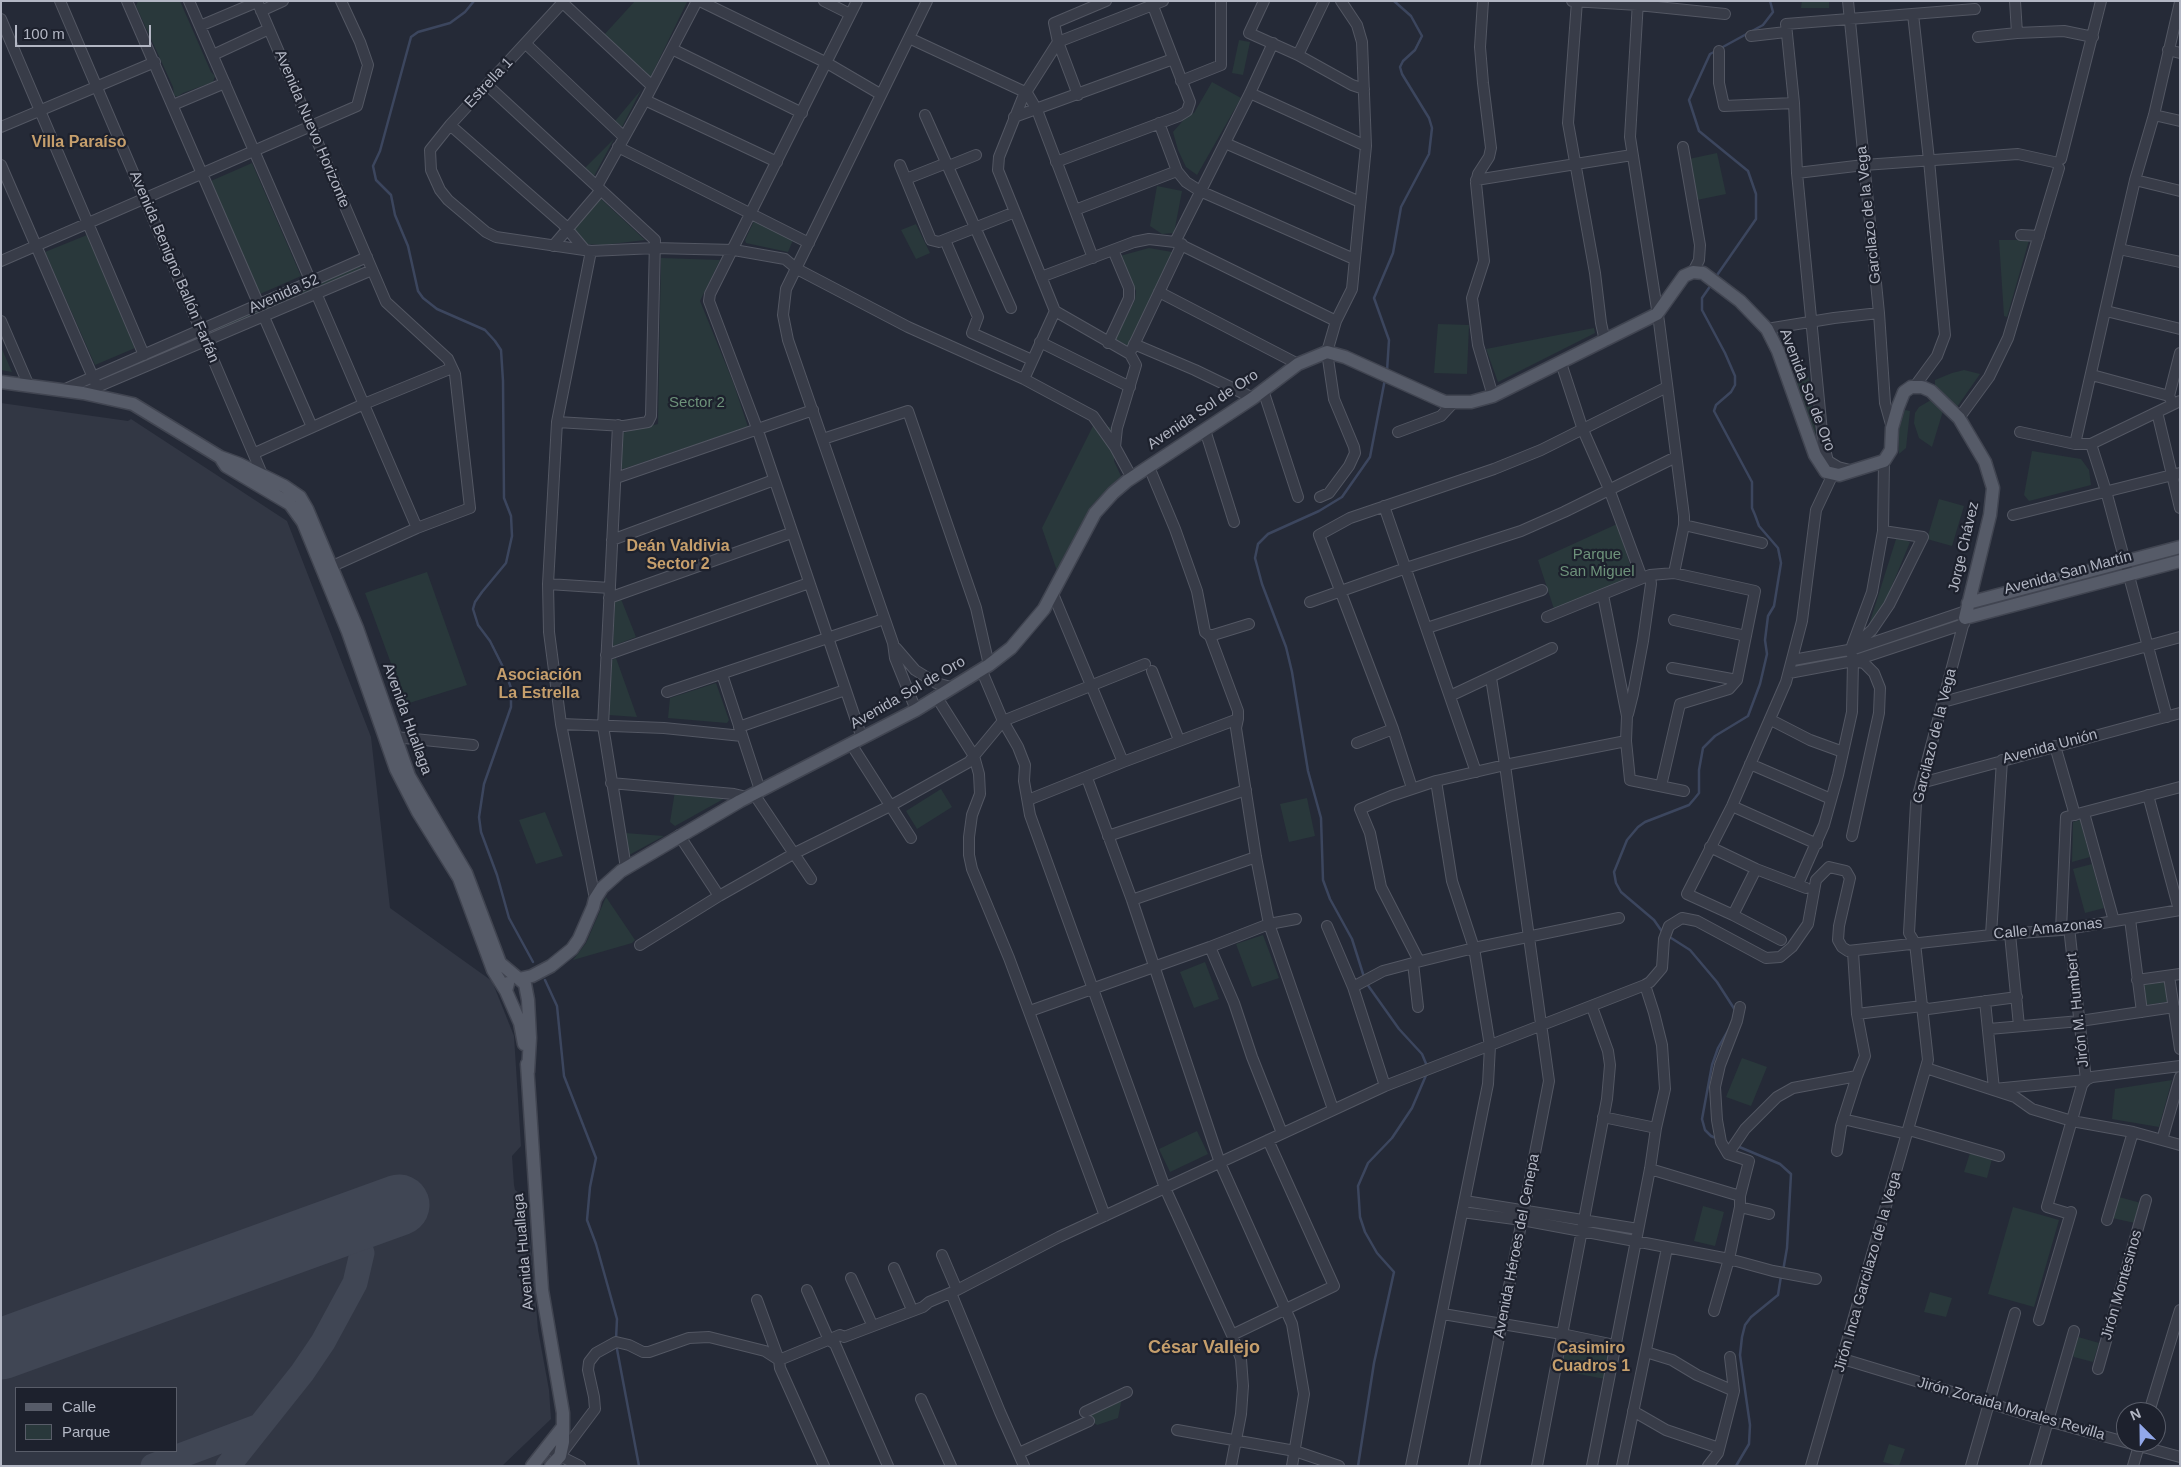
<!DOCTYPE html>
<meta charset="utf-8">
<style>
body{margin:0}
#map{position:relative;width:2181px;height:1467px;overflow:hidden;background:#252a37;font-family:Arial,sans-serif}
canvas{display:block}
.frame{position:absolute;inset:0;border:2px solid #b3b7c4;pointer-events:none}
.legend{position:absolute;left:15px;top:1387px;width:162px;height:65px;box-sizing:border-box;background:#1d212d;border:1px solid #595d69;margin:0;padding:6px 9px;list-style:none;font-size:15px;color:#b3b7c4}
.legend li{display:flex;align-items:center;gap:10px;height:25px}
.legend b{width:25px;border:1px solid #595d69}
.north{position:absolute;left:2116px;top:1402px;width:50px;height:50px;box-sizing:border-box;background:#1d212d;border:1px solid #595d69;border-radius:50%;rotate:337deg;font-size:14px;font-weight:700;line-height:20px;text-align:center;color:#b3b7c4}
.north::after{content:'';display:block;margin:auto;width:18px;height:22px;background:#92a8ea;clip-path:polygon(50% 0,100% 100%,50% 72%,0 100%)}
.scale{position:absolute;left:15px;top:25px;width:136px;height:22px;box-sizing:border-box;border:2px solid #b3b7c4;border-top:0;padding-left:6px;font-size:15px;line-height:18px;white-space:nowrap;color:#b3b7c4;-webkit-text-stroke:4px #1d212d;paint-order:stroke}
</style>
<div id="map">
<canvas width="2181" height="1467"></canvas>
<div class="frame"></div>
<ul class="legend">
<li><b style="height:6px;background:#565b68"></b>Calle</li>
<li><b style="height:14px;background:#29383b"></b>Parque</li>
</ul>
<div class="north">N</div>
<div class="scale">100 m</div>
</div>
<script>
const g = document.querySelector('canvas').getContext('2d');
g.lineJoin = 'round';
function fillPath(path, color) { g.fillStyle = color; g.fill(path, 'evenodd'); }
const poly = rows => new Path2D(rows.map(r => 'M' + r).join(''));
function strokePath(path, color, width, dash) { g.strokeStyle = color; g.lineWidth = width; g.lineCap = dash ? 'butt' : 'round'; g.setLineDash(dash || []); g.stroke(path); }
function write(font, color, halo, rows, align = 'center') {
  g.font = font + ' Arial,sans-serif'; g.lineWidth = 4.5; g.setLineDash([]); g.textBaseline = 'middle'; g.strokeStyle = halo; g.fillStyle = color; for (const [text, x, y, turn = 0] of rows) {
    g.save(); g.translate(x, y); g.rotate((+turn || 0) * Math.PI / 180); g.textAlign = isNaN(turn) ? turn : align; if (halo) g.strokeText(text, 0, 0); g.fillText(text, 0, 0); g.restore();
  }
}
const airport = poly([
 [1,403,128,421,131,419,287,521,371,737,390,908,492,981,514,1036,521,1146,512,1156,514,1185,515,1190,525,1197,532,1256,538,1330,549,1390,551,1419,502,1466,1,1466],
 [16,1388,176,1388,176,1451,16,1451]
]);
const green = poly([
 [138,1,180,1,211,72,215,76,213,82,183,93,177,97,174,95,173,87,136,6],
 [635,1,687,2,650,78,603,36],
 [1802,1,1829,1,1829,8,1801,8],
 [1239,40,1250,42,1243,75,1232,73],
 [1212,82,1241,98,1197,175,1186,167,1178,150,1173,132,1187,116,1194,113],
 [641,90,622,127,615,121],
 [614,139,594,176,585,168],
 [1717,153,1726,194,1697,200,1689,159],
 [252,163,301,276,260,294,211,181],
 [1157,186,1182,191,1174,233,1162,234,1150,226],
 [600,198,645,240,603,245,585,244,574,232,574,228],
 [754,221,793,240,788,252,746,243,745,240],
 [916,224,930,253,916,259,901,230],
 [87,235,135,348,95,365,45,252],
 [1999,240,2029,240,2007,317,2004,316],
 [1149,248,1172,252,1128,346,1115,339,1135,300,1136,291,1120,256],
 [661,258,720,260,700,301,733,382,748,427,623,469,621,468,622,433,658,424],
 [360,266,361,269,320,287,318,283],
 [314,284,316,289,266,310,265,306],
 [262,307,264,311,216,333,214,329],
 [1438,324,1469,325,1467,374,1434,373],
 [1594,328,1595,333,1498,382,1486,349],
 [192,338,194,343,109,378,107,374],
 [1,347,12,372,1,370],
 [1964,370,1980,374,1957,407,1935,386,1935,380,1952,373],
 [1809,377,1816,437,1795,380],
 [1931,400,1943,411,1932,447,1919,438,1914,423,1915,413,1919,407],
 [1905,410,1910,411,1906,448,1899,454,1899,429],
 [1095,422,1115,429,1114,461,1121,476,1091,506,1057,571,1042,528],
 [2032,451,2081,459,2089,470,2091,485,2029,501,2024,495],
 [1939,499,1964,506,1952,546,1927,539],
 [1617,524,1634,577,1555,612,1538,560],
 [1897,536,1910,542,1886,600,1868,628],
 [2115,567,2116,573,1983,608,1982,604],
 [427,572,467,685,406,704,365,593],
 [621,599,636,637,613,646,615,601],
 [1954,619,1955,622,1860,655,1859,651],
 [616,658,637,717,609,715,612,660],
 [716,683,729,720,727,723,668,718,670,698],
 [941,789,952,807,917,829,906,811],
 [675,791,727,797,675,826,670,822],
 [1307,798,1315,836,1289,842,1280,804],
 [545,812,563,856,536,864,519,820],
 [2080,820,2090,857,2072,862,2073,822],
 [625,833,664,836,629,855],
 [2092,864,2104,908,2085,913,2073,869],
 [606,897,635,940,632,943,573,960,586,943],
 [1263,935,1279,978,1252,987,1236,944],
 [1205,962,1219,999,1194,1008,1180,972],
 [2165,982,2167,1002,2145,1005,2142,985],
 [1742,1058,1767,1067,1751,1106,1726,1097],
 [2172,1080,2159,1127,2112,1119,2115,1089],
 [1197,1131,1208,1154,1170,1172,1159,1149],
 [1970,1153,1992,1159,1987,1178,1964,1172],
 [2119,1197,2141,1203,2135,1223,2112,1218],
 [1703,1206,1724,1212,1715,1246,1694,1241],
 [2013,1207,2059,1220,2034,1307,1988,1294],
 [1930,1292,1952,1298,1946,1317,1924,1312],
 [2078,1337,2099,1343,2093,1362,2074,1357,2073,1355],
 [1565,1338,1611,1347,1605,1379,1558,1370],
 [1122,1398,1118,1418,1097,1425,1094,1423,1089,1414],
 [1889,1444,1905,1449,1899,1466,1883,1462]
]);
const stream = poly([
 [474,1,465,12,450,23,418,32,411,37,380,151,373,166,376,180,391,195,395,215,408,246,418,291,423,298,437,309,485,330,495,341,501,350,503,381,504,498,511,516,512,536,506,563,482,592,475,602,473,609,478,625,490,641,505,671,511,688,511,707,484,784,479,817,481,832,497,875,509,918,533,962],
 [1721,48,1763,25,1773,12,1770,1],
 [1715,278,1756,219,1756,194,1748,171,1699,131,1689,100,1710,54,1716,51],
 [1387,371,1389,340,1374,298,1393,253,1401,207,1429,154,1432,128,1429,118,1402,74,1400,67,1403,61,1415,50,1422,36,1411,16,1394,1],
 [1663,933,1654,920,1621,892,1616,883,1614,872,1627,840,1638,827,1645,822,1689,805,1695,798,1699,793,1699,770,1703,748,1715,736,1748,716,1760,684,1767,654,1765,640,1768,616,1774,606,1781,563,1778,548,1759,526,1755,515,1752,508,1752,482,1714,411,1716,405,1731,392,1735,385,1735,376,1725,353,1702,310,1702,298,1711,285],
 [1668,936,1690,950,1717,982,1735,1010],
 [1364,977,1352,939,1330,899,1323,880,1321,818,1308,771,1292,672,1286,647,1262,584,1255,558,1258,544,1268,534,1319,511,1342,497,1370,457,1385,379],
 [545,980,557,1006,564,1076,596,1158,590,1187,587,1220,596,1244,617,1319,616,1339],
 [1367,984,1399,1029,1422,1054,1427,1066],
 [1718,1139,1711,1136,1705,1130,1702,1119,1712,1065,1718,1048,1730,1027],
 [1737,1146,1780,1164,1791,1174,1787,1248,1783,1271],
 [616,1344,639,1466],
 [1358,1466,1374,1363,1394,1272,1377,1253,1365,1232,1360,1217,1358,1186,1368,1163,1392,1138,1412,1108,1427,1073],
 [1736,1466,1749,1444,1750,1425,1740,1355,1742,1337,1745,1325,1751,1317,1778,1295,1781,1276]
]);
const taxiway = poly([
 [153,1466,257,1427],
 [228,1466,302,1373,323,1342,355,1283,362,1253,358,1242,345,1231,330,1231]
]);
const runway = poly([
 [1,1349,399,1205]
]);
const minor = poly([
 [60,1,265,481],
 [127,1,259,305],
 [189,1,311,282],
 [257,1,386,302,448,359,455,374,470,508,417,528,326,569],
 [564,1,450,125,430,150,431,170,440,190,448,200,486,232,496,237,591,251,655,248,734,250,785,259,797,269,908,327,1024,379,1093,416,1115,447],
 [700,1,827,63,880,94],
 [824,1,850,14],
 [857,1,710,294,709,301,757,428,862,738],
 [1264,1,1249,33,1298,55,1352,85,1364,89],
 [1483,1,1480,47,1483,83,1491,148,1489,157,1478,174,1476,183,1484,261,1472,298,1478,345,1493,396],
 [1572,1,1638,5,1725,14],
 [1577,1,1568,123,1595,273,1601,323,1605,341],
 [1638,1,1630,137,1659,322,1684,516,1684,525,1674,573],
 [1848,1,1879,313,1885,403,1892,428],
 [2015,1,2017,33],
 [563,3,652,86],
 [261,11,283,1],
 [1913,14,1929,160,1945,335,1937,356,1915,386],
 [1,19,144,355],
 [200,26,257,2],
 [1751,36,1786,32],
 [1978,37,2017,33,2064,31,2093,37],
 [909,38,1027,93,1037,110,1093,258],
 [526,44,624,137],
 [672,49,802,113],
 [2168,50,2180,53],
 [1719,51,1719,83,1724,106,1794,103],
 [213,55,269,29],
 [1298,55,1324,1],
 [1181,81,1221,65,1221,1],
 [487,85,655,240,651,416,648,422,624,426,557,422],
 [1250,93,1366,146],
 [1078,95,1058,42,1054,23,1106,1],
 [645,100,777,162],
 [173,105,225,83],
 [925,115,1011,308],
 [2154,115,2180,121],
 [1014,117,1173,59],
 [1159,123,1177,171,1186,182,1200,191,1354,259],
 [450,125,563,224,585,250],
 [1,127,155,62],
 [1225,143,1360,202],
 [618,147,809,243],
 [1683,147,1700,245,1699,260,1693,272],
 [2061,159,2101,1],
 [1056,162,1179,116,1187,111,1190,102,1151,1],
 [1,165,95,382],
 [900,165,931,240,939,242,1015,212],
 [1797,173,1864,165,2018,154,2054,162],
 [906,179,944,164,951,165,976,155],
 [1476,180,1632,155],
 [2135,180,2180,191],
 [597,186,645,100,697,1],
 [1075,210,1177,171],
 [2021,235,2039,236],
 [945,240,978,317,972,333,1032,360],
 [1175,242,1250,93,1273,43],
 [553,246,601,190],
 [2119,249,2180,262],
 [591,251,557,422,548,584,549,632,561,724,595,899],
 [1,261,357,106,368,65,360,42,341,1],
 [1041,277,1134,242,1149,239,1175,242,1336,321],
 [1159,292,1298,364],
 [316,293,417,528],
 [2106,311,2180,329],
 [264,317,312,427],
 [1,321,29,386],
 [1767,329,1834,318,1879,313],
 [1040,342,1130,387],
 [1108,343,1129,298,1129,288,1113,250],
 [1134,344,1195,370,1253,398],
 [1132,349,1182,244],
 [1561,363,1583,430,1609,489,1642,578],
 [2092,375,2169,396],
 [1024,379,1055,311],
 [63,390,367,257],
 [1263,390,1298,497],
 [83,393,372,270],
 [2171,400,2169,396,2180,353],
 [2157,412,2180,508],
 [1959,418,1989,377,2008,338,2059,168],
 [618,425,603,726,626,868],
 [1205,430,1234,522],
 [1398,432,1441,416,1454,402],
 [2020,432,2075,444,2091,444,2180,401],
 [823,439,908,411,976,608,989,665],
 [2075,444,2119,249,2135,180,2154,115,2180,2],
 [2091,444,2106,491,2167,717],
 [255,453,364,404,452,368],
 [1149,467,1175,529,1197,591,1205,632,1210,636,1238,711,1238,719,1236,728,1256,857,1269,924,1333,1109],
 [1854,471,1838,467,1828,461,1823,442,1797,173,1794,103,1786,24,1975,9],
 [616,478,813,410],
 [1132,478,1115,447,1117,428,1136,365,1130,354,1055,311,998,170,999,157,1023,97,1058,42,1163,1],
 [1320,497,1329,493,1349,466,1355,453,1354,447,1334,399,1327,352,1336,321,1352,289,1366,146,1362,42,1357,25,1341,1],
 [1384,506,1476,772],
 [2013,515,2180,473],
 [1684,525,1762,543],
 [612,540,774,480],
 [548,584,610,588],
 [1053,594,1123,762],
 [1603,595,1627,716,1626,741,1630,780,1684,791],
 [609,598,791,533],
 [1310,602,1406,568,1521,531,1564,512,1676,457],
 [1547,617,1650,575,1674,573,1755,591,1737,680,1729,689,1680,704,1661,786],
 [1674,620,1746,636],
 [1427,628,1542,590],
 [1210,636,1249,624],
 [1852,646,1872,592,1883,531,1884,461],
 [896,648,915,670,936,683,951,687],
 [606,655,809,583],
 [1793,660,1854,649,1966,611],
 [1672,668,1737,680],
 [981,669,1003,721,1018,747,1025,765,1024,781,1030,815,1165,1188,1232,1335,1241,1359,1243,1386,1241,1414,1231,1466],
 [1152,671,1179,740],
 [1789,673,1853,661,1964,624],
 [722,674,760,790],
 [667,692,884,619],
 [936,696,974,756,979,774,980,794,972,815,969,837,969,855,972,869,1009,958,1105,1216],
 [1450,696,1552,648],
 [1943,702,2180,637],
 [916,710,895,658,893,643,788,340,783,315,786,289,927,1],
 [1628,714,1633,694,1643,641,1651,584,1650,575],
 [1771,720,1810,740,1843,752],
 [561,724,664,728,742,736],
 [739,727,845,690],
 [389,738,395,737,473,745],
 [1357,743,1393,729],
 [851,744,911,838],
 [2055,746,2075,815],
 [1750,764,1831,799],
 [1087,778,1132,900,1220,1163,1292,1324,1304,1394,1292,1466],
 [611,783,734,794,747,797],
 [1921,783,2180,713],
 [1412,788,1393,729,1319,535,1350,518,1494,469,1541,450,1667,387],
 [754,794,811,879],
 [2148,795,2179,910],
 [1028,800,1123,762,1238,719],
 [1732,806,1817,844],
 [2084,813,2114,921],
 [679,835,719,896],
 [1108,836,1246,790],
 [1852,836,1879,713,1880,688,1874,673,1864,663,1853,661,1851,649,1872,630,1889,605,1923,537,1883,531],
 [1710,847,1756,869,1806,888],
 [1798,884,1824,825,1838,775,1852,712,1853,661],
 [1132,900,1256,857],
 [1733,915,1756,869],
 [2130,919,2142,1012],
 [1327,926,1353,987,1385,1086],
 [2069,927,2086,1080,2082,1085,2047,1207,2070,1214],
 [2061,930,2066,817,2180,787],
 [2010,934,2019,1026],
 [1991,935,2002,760],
 [1781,940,1733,915,1687,894,1732,806,1786,682,1802,621,1816,510,1833,474],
 [1915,943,1909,933,1916,803,1965,618],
 [640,945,719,896,795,853,892,805,969,762,1003,721,1145,664],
 [1210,947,1234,1003,1252,1057,1282,1133],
 [1419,961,1381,887,1370,833,1360,809,1391,796,1436,781,1505,765,1626,741],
 [1413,963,1418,1007],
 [2169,976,2180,1049],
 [2137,980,2180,974],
 [1353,987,1383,971,1413,963,1474,948,1619,918],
 [1985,1001,1994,1089,2086,1080,2092,1077,2180,1066],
 [1030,1011,1210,947,1269,924,1296,919],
 [1857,1014,1922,1006,1928,1009,2017,997],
 [1989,1029,2080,1021,2174,1007],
 [1926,1068,2015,1097,2032,1109,2072,1121,2133,1132,2180,1145],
 [1603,1117,1656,1128],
 [1843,1119,1907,1134],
 [1909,1130,1999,1156],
 [2162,1140,2180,1077],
 [1837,1151,1841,1126,1857,1076],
 [1728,1154,1745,1129,1777,1097,1793,1088,1857,1076,1865,1056,1857,1014,1853,952],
 [1650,1169,1740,1196],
 [1465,1201,1638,1229],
 [1740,1207,1769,1214],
 [1462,1212,1522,1220,1635,1241,1729,1259,1773,1271,1816,1279],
 [2107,1220,2133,1132],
 [942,1255,957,1290],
 [894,1268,910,1305],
 [851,1278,870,1320],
 [807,1290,829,1340,835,1344,888,1466],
 [951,1293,1000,1412,1024,1466],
 [757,1300,779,1360,780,1368,824,1466],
 [1714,1311,1729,1259,1740,1207,1740,1196,1749,1161,1728,1154,1721,1142,1717,1120,1715,1087,1720,1065,1737,1021,1740,1007],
 [1443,1314,1562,1334,1615,1345],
 [2039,1320,2071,1212],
 [1232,1335,1334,1286,1268,1140],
 [1646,1352,1672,1360,1697,1375,1734,1391],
 [1843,1359,2048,1421,2180,1457],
 [779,1360,840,1335,844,1337,923,1307,929,1302,957,1290,1059,1237,1385,1086,1645,985,1650,982,1662,968,1664,939,1669,926,1682,918,1697,921,1766,958,1780,957,1792,947,1808,924,1816,880,1829,867,1846,871,1850,878,1839,926,1838,940,1842,947,1848,951,1991,935,2061,930,2180,910],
 [2098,1369,2146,1200],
 [921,1399,951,1466],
 [1633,1411,1666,1430,1719,1448],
 [1085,1412,1127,1392],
 [2149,1412,2180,1310],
 [1177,1430,1295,1451,1339,1466],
 [548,1447,560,1456,580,1466],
 [562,1453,595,1409,594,1397,588,1370,589,1362,596,1353,616,1342,629,1345,643,1352,649,1352,689,1338,709,1337,765,1351,779,1360],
 [1019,1453,1089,1421],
 [1411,1466,1488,1084,1490,1046,1474,948,1452,881,1436,781],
 [1474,1466,1549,1081,1505,765,1491,678],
 [1537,1466,1607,1099,1610,1065,1608,1051,1592,1007],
 [1592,1466,1650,1169,1656,1128,1665,1089,1662,1045,1654,1013,1645,985],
 [1622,1466,1667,1248],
 [1708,1466,1718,1453,1734,1391,1730,1357],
 [1811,1466,1928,1060,1915,943],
 [1971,1466,2015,1313],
 [2035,1466,2074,1331],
 [2133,1466,2140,1442]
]);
const major = poly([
 [1,382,83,393,133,404,220,457,239,464,284,486,300,497,307,509,357,628,409,776,466,873,500,963,525,984,528,1000,530,1038,528,1072],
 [222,460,226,466,290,504,303,522,348,632,396,769,418,812,459,878,493,970,506,991],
 [1968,603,2180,547],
 [519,979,532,976,551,966,572,949,579,939,593,907,595,899,602,888,621,871,740,801,916,710,989,665,1011,648,1044,609,1095,513,1113,493,1127,481,1253,398,1298,364,1327,352,1345,357,1438,399,1445,402,1471,402,1493,396,1657,314,1684,276,1693,272,1703,273,1740,301,1767,329,1778,351,1815,455,1826,472,1839,475,1884,461,1891,450,1892,428,1898,407,1904,392,1911,387,1922,387,1931,391,1959,418,1985,462,1993,488,1990,515,1965,618,2180,561],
 [508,983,506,991,520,1023,524,1044],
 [527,1064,542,1290,563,1413,563,1442,560,1456,551,1466],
 [532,1466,562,1428]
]);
const streetNames = [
 ["Estrella 1",489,83,-47],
 ["Avenida Nuevo Horizonte",312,129,67],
 ["Garcilazo de la Vega",1869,215,-96],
 ["Avenida Benigno Ballón Farfán",174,267,67],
 ["Avenida 52",284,294,-24],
 ["Avenida Sol de Oro",1807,390,69],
 ["Avenida Sol de Oro",1203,410,-34],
 ["Jorge Chávez",1964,547,-77],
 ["Avenida San Martín",2068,573,-15],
 ["Avenida Sol de Oro",908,693,-30],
 ["Avenida Huallaga",407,719,70],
 ["Garcilazo de la Vega",1935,736,-76],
 ["Avenida Unión",2050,747,-15],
 ["Calle Amazonas",2048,929,-6],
 ["Jirón M. Humbert",2078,1010,-96],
 ["Avenida Héroes del Cenepa",1517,1246,-79],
 ["Avenida Huallaga",524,1252,-95],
 ["Jirón Inca Garcilazo de la Vega",1868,1272,-74],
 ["Jirón Montesinos",2122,1285,-74],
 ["Jirón Zoraida Morales Revilla",2011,1409,16]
];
const parkNames = [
 ["Sector 2",697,403],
 ["Parque",1597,555],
 ["San Miguel",1597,572]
];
const neighbourhoodNames = [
 ["Villa Paraíso",79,143],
 ["Deán Valdivia",678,547],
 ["Sector 2",678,565],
 ["Asociación",539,676],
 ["La Estrella",539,694],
 ["Casimiro",1591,1349],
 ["Cuadros 1",1591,1367]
];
const quarterNames = [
 ["César Vallejo",1204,1348]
];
fillPath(airport, '#323744');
fillPath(green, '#29383b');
strokePath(stream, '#3c465e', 2.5);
strokePath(taxiway, '#404654', 25);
strokePath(runway, '#404654', 61);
strokePath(minor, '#535763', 12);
strokePath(major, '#414551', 15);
strokePath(minor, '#383c48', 10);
strokePath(major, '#565b68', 12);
write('15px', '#b3b7c4', '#1d212d', streetNames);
write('15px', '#6d927a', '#1d212d', parkNames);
write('bold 16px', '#c69f6c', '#1d212d', neighbourhoodNames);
write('bold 18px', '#c69f6c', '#1d212d', quarterNames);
</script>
